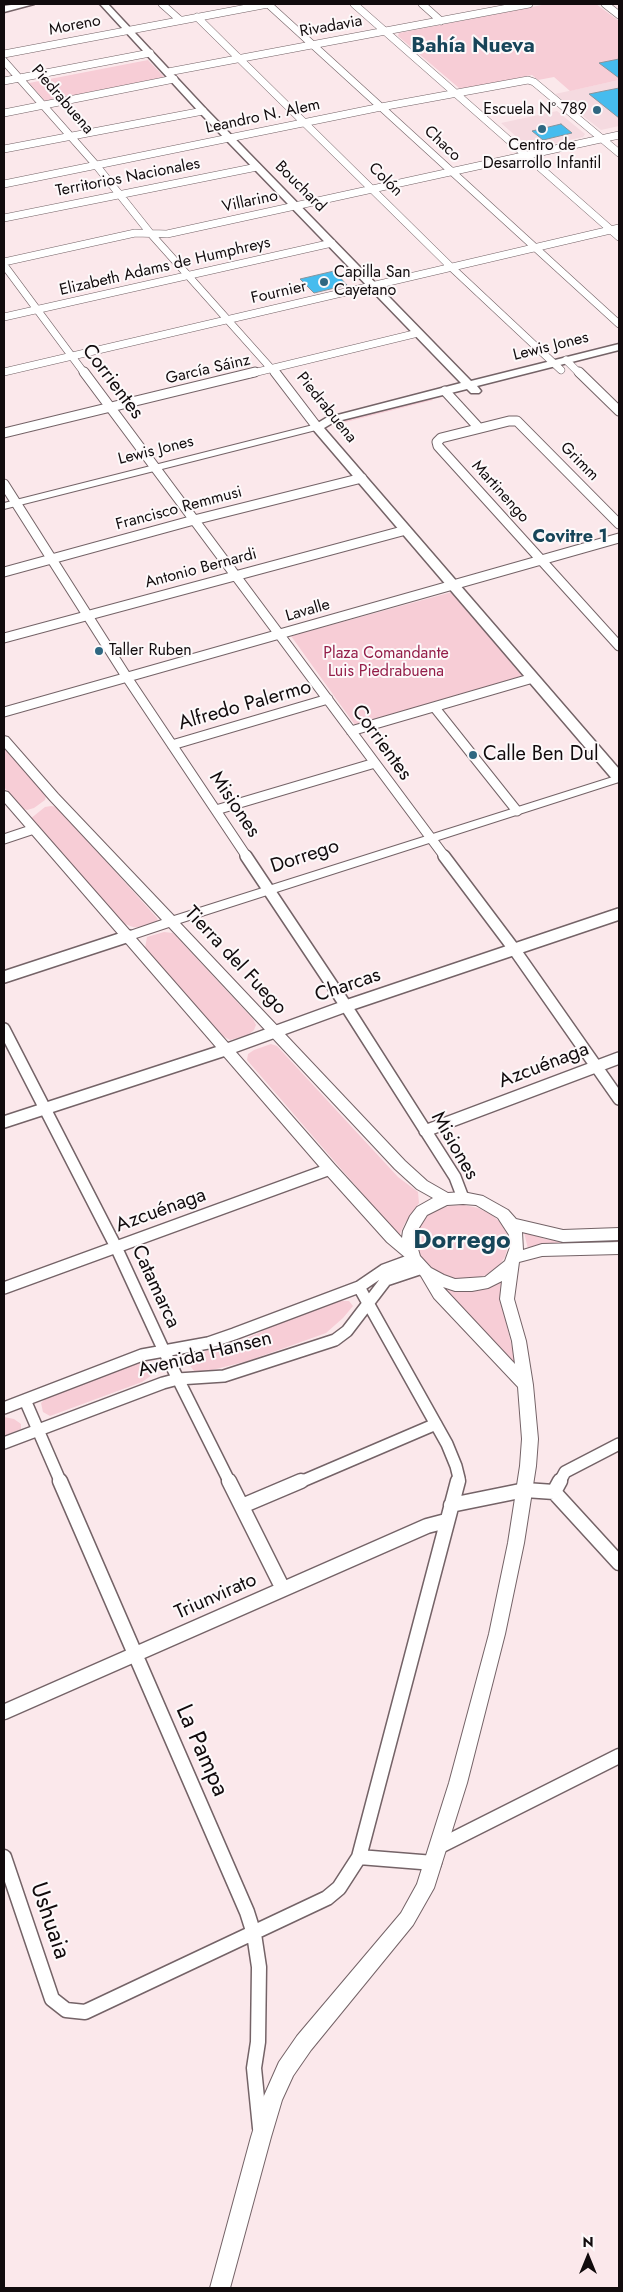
<!DOCTYPE html>
<meta charset="utf-8">
<style>
body{margin:0}
#map{position:relative;width:623px;height:2292px;overflow:hidden;background:#fbe8eb;font-family:Jost,sans-serif}
canvas{display:block}
.frame{position:absolute;inset:0;border:5px solid #110b0d;pointer-events:none}
.north{position:absolute;left:563px;top:2232px;width:50px;height:50px;-webkit-text-stroke:4px #fdf9fa;paint-order:stroke;rotate:0deg;font-size:14px;font-weight:700;line-height:20px;text-align:center;color:#110b0d}
.north::after{content:'';display:block;margin:auto;width:18px;height:22px;background:#110b0d;clip-path:polygon(50% 0,100% 100%,50% 72%,0 100%)}
</style>
<div id="map">
<canvas width="623" height="2292"></canvas>
<div class="frame"></div>
<div class="north">N</div>
</div>
<script>
const g = document.querySelector('canvas').getContext('2d');
g.lineJoin = 'round';
function fillPath(path, color) { g.fillStyle = color; g.fill(path, 'evenodd'); }
const poly = rows => new Path2D(rows.map(r => 'M' + r).join(''));
function strokePath(path, color, width, dash) { g.strokeStyle = color; g.lineWidth = width; g.lineCap = dash ? 'butt' : 'round'; g.setLineDash(dash || []); g.stroke(path); }
function write(font, color, halo, rows, align = 'center') {
  g.font = font + ' Jost,sans-serif'; g.lineWidth = 4; g.setLineDash([]); g.textBaseline = 'middle'; g.strokeStyle = halo; g.fillStyle = color; for (const [text, x, y, turn = 0] of rows) {
    g.save(); g.translate(x, y); g.rotate((+turn || 0) * Math.PI / 180); g.textAlign = isNaN(turn) ? turn : align; if (halo) g.strokeText(text, 0, 0); g.fillText(text, 0, 0); g.restore();
  }
}
const built = poly([
 [619,80,619,126,601,130,555,94],
 [557,111,585,134,583,137,535,148,528,147,501,123]
]);
const green = poly([
 [547,4,596,4,619,21,619,80,570,91,554,77,538,80,532,75,466,89,459,88,398,36,399,33],
 [148,60,166,79,47,103,29,83],
 [431,397,433,400,334,425,332,423],
 [452,592,522,676,355,725,291,636],
 [4,748,46,796,45,800,34,808,27,810,22,808,4,787],
 [51,806,57,807,157,918,159,924,152,928,133,927,125,924,117,917,30,819,45,807],
 [164,932,173,933,253,1019,256,1025,254,1030,248,1035,230,1040,223,1036,145,948,147,937],
 [271,1044,277,1046,398,1177,418,1192,419,1203,405,1223,399,1236,247,1060,248,1054,254,1050],
 [464,1205,478,1208,491,1214,501,1223,507,1234,508,1246,505,1257,497,1268,484,1276,469,1279,453,1279,438,1273,426,1265,418,1253,415,1241,418,1228,425,1217,436,1210,449,1206],
 [524,1232,545,1239,568,1241,619,1239,619,1245,528,1249],
 [505,1277,502,1293,505,1318,517,1368,439,1286],
 [336,1301,349,1301,353,1306,343,1318,326,1333,248,1361,204,1372,195,1372,190,1366,197,1357,209,1349,230,1346,286,1320],
 [140,1361,150,1363,154,1367,152,1375,142,1382,50,1416,43,1412,41,1403,49,1395],
 [4,1417,14,1419,21,1424,21,1429,4,1436]
]);
const building = poly([
 [619,59,619,78,599,63,619,59],
 [619,88,619,118,589,94,619,88],
 [561,124,572,133,543,140,532,131,561,124],
 [334,271,347,285,314,293,300,279,334,271]
]);
const minorFar3 = poly([
 [162,4,180,20],
 [268,4,619,324],
 [354,4,619,237],
 [422,4,441,21],
 [605,4,619,15],
 [197,17,451,267,561,370],
 [4,54,268,4],
 [4,61,96,165,151,234,276,374],
 [168,72,529,4],
 [4,81,150,53],
 [4,113,174,79],
 [4,149,203,111],
 [4,184,381,107,528,80,534,82,619,153],
 [4,218,257,167],
 [4,262,135,233,167,234,619,135],
 [4,265,85,374],
 [4,317,332,243],
 [566,360,580,374],
 [4,372,619,228],
 [249,374,418,333]
]);
const minorFar2 = poly([
 [84,372,445,857],
 [275,372,317,427],
 [579,372,619,411],
 [445,391,479,428],
 [4,433,255,372],
 [4,484,126,676,247,857],
 [619,524,517,421,509,421,441,438,437,442,438,446,619,646],
 [4,572,194,520,362,478],
 [4,638,406,530],
 [435,708,517,811],
 [4,712,619,538],
 [351,731,533,678],
 [172,745,328,699],
 [216,810,375,763],
 [4,839,34,829]
]);
const minorFar1 = poly([
 [246,856,346,1006,455,1177,463,1198],
 [444,856,514,949,619,1099],
 [4,977,129,936],
 [4,1029,116,1247,164,1351,230,1483],
 [4,1122,225,1050,346,1006,619,914],
 [425,1131,619,1058],
 [359,1287,447,1444,456,1466,459,1478,458,1483],
 [4,1288,330,1169],
 [25,1400,61,1483],
 [4,1408,142,1355,208,1343,234,1334,359,1287,384,1270,414,1259],
 [4,1443,163,1383,178,1379,224,1376,335,1340,347,1331,386,1280,422,1268],
 [298,1483,436,1424],
 [559,1483,565,1472,619,1444]
]);
const minor = poly([
 [60,1481,247,1912,254,1934,259,1967,258,2042,254,2068,260,2128],
 [229,1481,283,1589],
 [554,1492,619,1563],
 [554,1492,560,1481],
 [451,1505,525,1490,554,1492],
 [242,1506,301,1481],
 [4,1712,427,1526,446,1521],
 [440,1846,619,1756],
 [4,1857,52,1999,66,2010,85,2012,327,1898,339,1888,359,1857,458,1481],
 [359,1857,434,1863]
]);
const tertiary = poly([
 [317,424,320,425,320,429,4,509,4,503,317,424],
 [4,736,8,737,58,794,174,916,619,775,619,782,180,923,405,1161,427,1181,448,1193,463,1192,483,1196,508,1210,516,1219,563,1230,619,1228,619,1240,563,1242,522,1232,523,1250,542,1244,619,1242,619,1254,542,1256,519,1262,514,1299,526,1341,533,1385,538,1439,536,1466,524,1543,505,1634,467,1783,434,1888,413,1925,311,2050,293,2076,282,2100,271,2137,230,2288,210,2288,251,2137,263,2098,279,2062,297,2036,401,1913,417,1884,449,1783,489,1634,508,1543,520,1466,522,1439,518,1387,434,1298,421,1276,406,1258,387,1242,325,1173,4,802,4,791,8,792,130,931,162,920,50,800,4,747,4,736],
 [169,927,395,1169,417,1189,433,1198,417,1207,410,1216,403,1231,402,1238,335,1165,136,938,169,927],
 [463,1204,476,1205,498,1218,509,1235,510,1247,505,1261,485,1277,455,1279,444,1275,431,1268,420,1256,416,1242,417,1231,427,1215,447,1205,463,1204],
 [502,1281,500,1299,512,1341,515,1364,443,1287,455,1291,472,1291,488,1288,502,1281]
]);
const secondary = poly([
 [18,4,34,4,4,12,4,6,18,4],
 [100,4,108,4,206,109,471,381,619,344,619,350,477,386,481,391,479,393,471,393,467,389,334,422,324,428,619,769,619,782,614,781,311,427,326,418,461,383,200,113,100,4]
]);
const markers = [
 [597,110,5,"#2f6781"],
 [542,129,5,"#2f6781"],
 [324,282,5,"#2f6781"],
 [99,651,5,"#2f6781"],
 [473,755,5,"#2f6781"]
];
const farStreetnames = [
 ["Moreno",75,26,-11],
 ["Rivadavia",331,27,-10],
 ["Piedrabuena",62,100,49],
 ["Leandro N. Alem",263,117,-12],
 ["Chaco",442,144,43],
 ["Territorios Nacionales",128,178,-11],
 ["Colón",385,180,45],
 ["Bouchard",300,187,45],
 ["Villarino",250,202,-12],
 ["Elizabeth Adams de Humphreys",165,267,-13],
 ["Fournier",279,293,-13],
 ["Lewis Jones",551,347,-14],
 ["García Sáinz",208,370,-13],
 ["Piedrabuena",326,408,51],
 ["Lewis Jones",156,451,-14],
 ["Grimm",579,462,45],
 ["Martinengo",500,492,48],
 ["Francisco Remmusi",179,509,-15],
 ["Antonio Bernardi",201,569,-15],
 ["Lavalle",308,611,-16]
];
const farPoinames = [
 ["Escuela N° 789",587,110,"right"],
 ["Centro de",542,146,"center"],
 ["Desarrollo Infantil",542,164,"center"],
 ["Capilla San",334,273],
 ["Cayetano",334,291],
 ["Taller Ruben",109,651]
];
const farParknames = [
 ["Plaza Comandante",386,654],
 ["Luis Piedrabuena",386,672]
];
const farNeighbourhoodnames = [
 ["Covitre 1",570,538]
];
const streetNames = [
 ["Corrientes",112,382,53],
 ["Alfredo Palermo",245,706,-16],
 ["Corrientes",381,743,54],
 ["Misiones",234,805,56],
 ["Dorrego",305,857,-18],
 ["Tierra del Fuego",235,961,47],
 ["Charcas",348,986,-19],
 ["Azcuénaga",544,1066,-21],
 ["Misiones",454,1146,60],
 ["Azcuénaga",161,1211,-20],
 ["Catamarca",155,1287,65],
 ["Avenida Hansen",205,1355,-14],
 ["Triunvirato",216,1597,-24]
];
const poiNames = [
 ["Calle Ben Dul",483,755]
];
const farDistrictnames = [
 ["Bahía Nueva",473,47]
];
const nearStreetnames = [
 ["La Pampa",201,1751,66],
 ["Ushuaia",49,1921,71]
];
const districtNames = [
 ["Dorrego",462,1242]
];
fillPath(built, '#f5dae0');
fillPath(green, '#f7cdd6');
fillPath(building, '#46bcee');
strokePath(building, '#86959d', 1);
strokePath(minorFar3, '#746367', 8);
strokePath(minorFar2, '#746367', 11);
strokePath(minorFar1, '#746367', 14);
strokePath(minor, '#746367', 17);
strokePath(tertiary, '#746367', 2);
strokePath(secondary, '#746367', 3);
strokePath(minorFar3, '#fff', 7);
strokePath(minorFar2, '#fff', 9);
strokePath(minorFar1, '#fff', 11);
strokePath(minor, '#fff', 14);
fillPath(tertiary, '#fff');
fillPath(secondary, '#fff');
for (const [x, y, r, color] of markers) { const dot = new Path2D(); dot.arc(x, y, r, 0, 2 * Math.PI); g.fillStyle = color; g.fill(dot); strokePath(dot, '#fdf9fa', 2); }
write('16px', '#110b0d', '#fdf9fa', farStreetnames);
write('16px', '#110b0d', '#fdf9fa', farPoinames, 'left');
write('16px', '#941e49', '#fdf9fa', farParknames);
write('bold 18px', '#174559', '#fdf9fa', farNeighbourhoodnames);
write('20px', '#110b0d', '#fdf9fa', streetNames);
write('20px', '#110b0d', '#fdf9fa', poiNames, 'left');
write('bold 21px', '#174559', '#fdf9fa', farDistrictnames);
write('24px', '#110b0d', '#fdf9fa', nearStreetnames);
write('bold 25px', '#174559', '#fdf9fa', districtNames);
</script>
